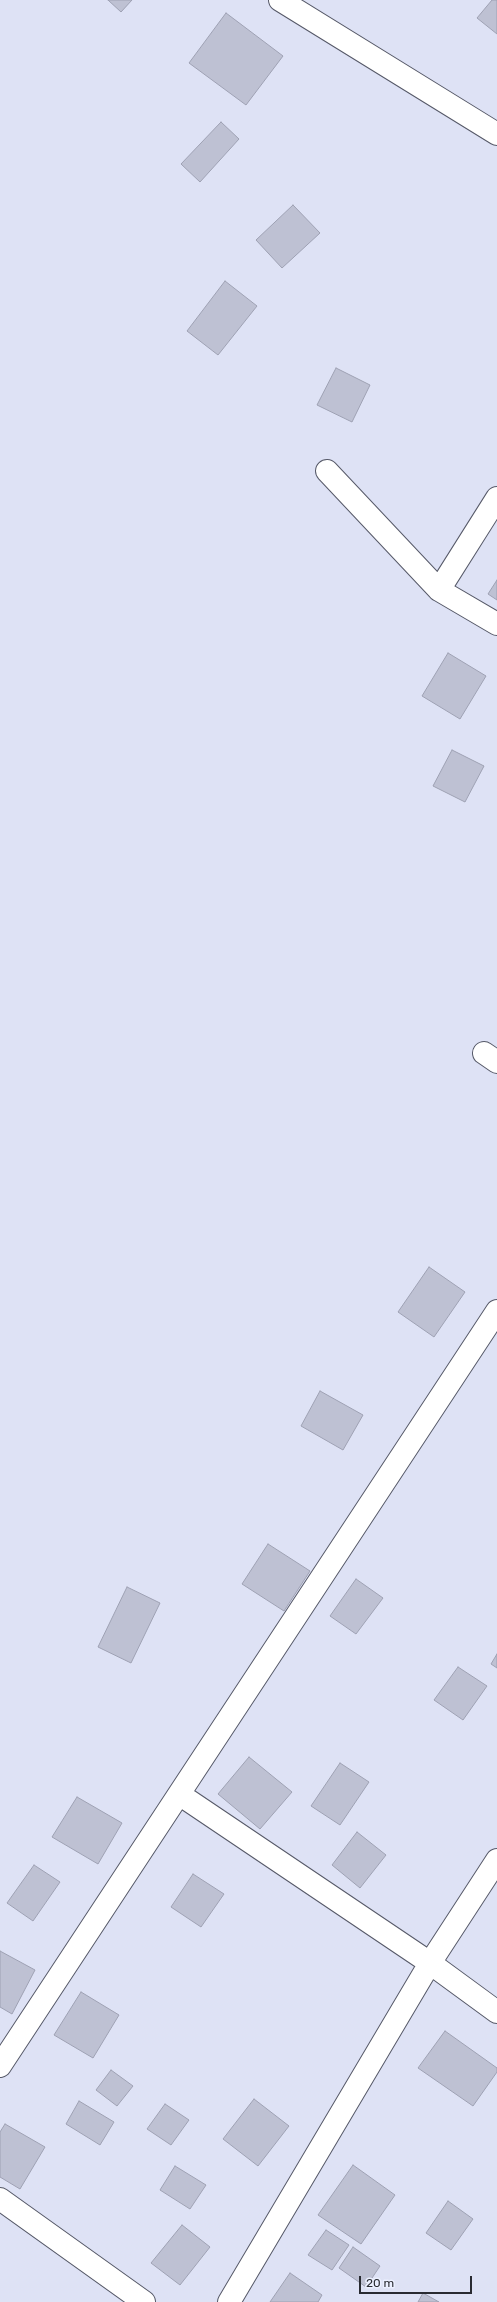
<!DOCTYPE html>
<style>
body{margin:0}
#map{position:relative;width:497px;height:2302px;overflow:hidden;background:#dee2f5;font-family:Rubik,sans-serif}
canvas{display:block}
.scale{position:absolute;left:359px;top:2276px;width:113px;height:18px;box-sizing:border-box;border:2px solid #292b32;border-top:0;padding-left:5px;font-size:12px;line-height:14px;white-space:nowrap;color:#292b32;-webkit-text-stroke:3px #ecf0ff;paint-order:stroke}
</style>
<div id="map">
<canvas width="497" height="2302"></canvas>
<div class="scale">20 m</div>
</div>
<script>
const g = document.querySelector('canvas').getContext('2d');
g.lineJoin = 'round';
function fillPath(path, color) { g.fillStyle = color; g.fill(path, 'evenodd'); }
const poly = rows => new Path2D(rows.map(r => 'M' + r).join(''));
function strokePath(path, color, width, dash) { g.strokeStyle = color; g.lineWidth = width; g.lineCap = dash ? 'butt' : 'round'; g.setLineDash(dash || []); g.stroke(path); }
const building = poly([
 [108,0,132,0,121,12,108,0],
 [492,0,497,0,497,34,477,18,492,0],
 [226,13,283,56,246,105,189,63,226,13],
 [221,122,239,139,200,182,181,164,221,122],
 [293,205,320,233,282,268,256,240,293,205],
 [225,281,257,306,218,355,187,331,225,281],
 [336,368,370,385,352,422,317,405,336,368],
 [497,580,497,600,488,594,497,580],
 [448,653,486,676,460,719,422,696,448,653],
 [452,750,484,766,465,802,433,786,452,750],
 [429,1267,465,1292,434,1337,398,1312,429,1267],
 [320,1391,363,1415,343,1450,301,1426,320,1391],
 [268,1544,310,1571,284,1611,242,1584,268,1544],
 [356,1579,383,1598,356,1634,330,1616,356,1579],
 [127,1587,160,1603,131,1663,98,1647,127,1587],
 [497,1654,497,1668,491,1664,497,1654],
 [458,1667,487,1686,463,1720,434,1700,458,1667],
 [249,1757,292,1792,260,1829,218,1794,249,1757],
 [340,1763,369,1782,340,1825,311,1806,340,1763],
 [77,1797,122,1823,98,1864,52,1837,77,1797],
 [357,1832,386,1855,360,1888,332,1865,357,1832],
 [34,1865,60,1882,33,1921,7,1903,34,1865],
 [193,1874,224,1894,201,1927,171,1907,193,1874],
 [0,1951,35,1970,12,2014,0,2007,0,1951],
 [81,1992,119,2015,93,2058,54,2035,81,1992],
 [445,2031,497,2068,497,2072,473,2106,418,2068,445,2031],
 [111,2070,133,2086,117,2106,96,2090,111,2070],
 [254,2099,289,2126,258,2166,223,2139,254,2099],
 [79,2101,114,2122,100,2145,66,2124,79,2101],
 [165,2104,189,2120,171,2145,147,2129,165,2104],
 [5,2124,45,2147,20,2189,0,2177,0,2132,5,2124],
 [353,2165,395,2195,361,2244,318,2215,353,2165],
 [175,2166,206,2185,190,2209,160,2190,175,2166],
 [448,2201,473,2219,451,2250,426,2233,448,2201],
 [182,2225,210,2247,180,2285,151,2263,182,2225],
 [326,2230,349,2245,332,2270,308,2255,326,2230],
 [353,2247,380,2266,366,2287,339,2268,353,2247],
 [290,2273,322,2295,318,2302,270,2302,290,2273],
 [423,2293,439,2302,418,2302,423,2293]
]);
const minor = poly([
 [280,0,497,134],
 [327,471,439,590,497,624],
 [439,590,497,498],
 [484,1053,497,1062],
 [179,1794,497,1311],
 [0,2066,179,1794,430,1963,497,2012],
 [0,2199,144,2302],
 [229,2302,430,1963,497,1860]
]);
fillPath(building, '#bec1d3');
strokePath(building, '#9ea1b3', 1);
strokePath(minor, '#565968', 24);
strokePath(minor, '#fff', 22);
</script>
